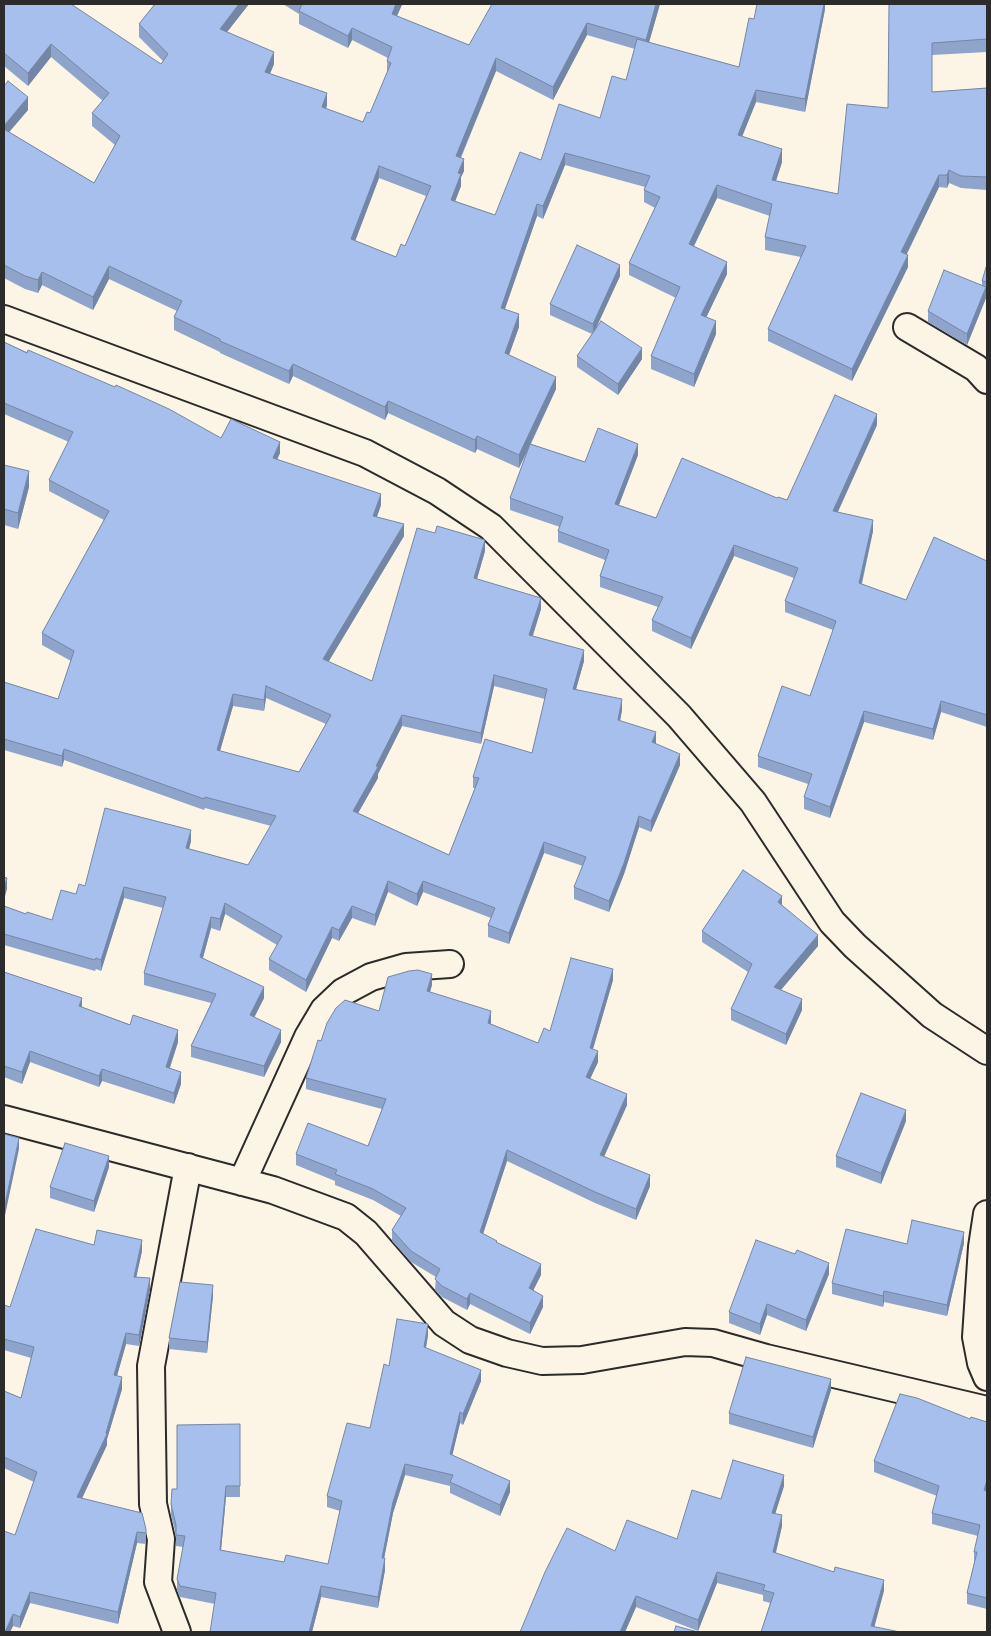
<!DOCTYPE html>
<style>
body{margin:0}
#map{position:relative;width:991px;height:1636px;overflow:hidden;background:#fcf5e5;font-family:"Gochi Hand",sans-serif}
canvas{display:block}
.frame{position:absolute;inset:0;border:5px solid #2b2b2b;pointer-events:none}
</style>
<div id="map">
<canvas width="991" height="1636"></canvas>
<div class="frame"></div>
</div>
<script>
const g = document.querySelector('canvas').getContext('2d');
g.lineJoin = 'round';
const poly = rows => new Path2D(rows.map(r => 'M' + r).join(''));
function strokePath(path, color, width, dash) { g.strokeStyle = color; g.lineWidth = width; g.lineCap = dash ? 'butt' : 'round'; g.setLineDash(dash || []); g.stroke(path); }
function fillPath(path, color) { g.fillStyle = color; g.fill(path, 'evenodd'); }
const minor = poly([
 [4,319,365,453,437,491,491,527,679,716,753,802,832,922,855,946,932,1015,987,1051],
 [907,327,976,368,987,380],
 [4,1119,273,1190,346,1217,366,1233,444,1323,470,1340,507,1353,542,1361,582,1360,685,1342,713,1343,766,1358,987,1410],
 [242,1182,308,1037,324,1010,343,992,371,977,406,967,450,964],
 [987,1214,982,1247,976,1337,981,1363,987,1377],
 [177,1632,158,1582,161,1539,153,1504,151,1366,188,1167]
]);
const wall = poly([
 [4,4,161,64,163,61,139,37,139,24,155,4,249,4,227,32,274,64,270,74,327,105,326,109,363,122,370,113,387,73,387,61,388,58,352,40,348,48,299,24,299,14,283,4,402,4,397,16,469,45,660,4,649,43,739,67,754,19,825,4,825,9,805,112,756,102,742,136,782,162,776,181,838,194,888,108,889,4,987,4,987,52,932,55,932,92,987,88,987,190,961,188,949,183,947,188,939,187,907,254,908,267,852,381,768,341,768,329,801,257,765,250,765,237,770,216,717,198,694,246,727,274,706,318,716,334,694,387,651,369,651,356,676,298,629,275,629,263,655,208,644,202,644,190,645,187,565,165,543,219,537,216,505,309,519,327,509,355,556,389,531,444,585,462,638,455,619,505,656,518,777,498,787,500,877,425,838,512,873,531,862,584,906,600,987,561,987,727,941,712,933,740,864,722,830,818,804,809,804,797,808,784,758,767,758,756,810,696,833,630,785,612,785,601,794,578,734,556,691,649,652,631,652,620,658,607,600,587,600,576,605,560,558,542,558,531,560,527,510,510,510,498,528,450,519,468,477,449,475,453,388,413,385,420,293,376,289,384,220,353,220,352,174,330,174,317,177,311,109,279,93,310,42,285,38,293,25,289,4,278,4,86,28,110,9,132,94,183,115,145,92,126,92,113,103,101,51,57,28,86,4,66],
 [587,35,635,49,626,80,600,118,541,160,495,215,455,201,461,186,461,177,464,171,461,158,496,71,553,100],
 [379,178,426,196,405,246,396,257,355,241],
 [987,264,987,293,986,293,986,298,967,345,928,322,928,311,982,286,982,281],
 [620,276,596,327,642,359,618,395,577,367,577,356,592,334,550,315,550,304],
 [4,342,221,438,280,453,277,459,381,505,377,517,404,536,328,662,372,681,485,551,477,579,541,609,533,636,584,661,576,689,622,710,620,721,655,743,680,765,651,832,639,827,624,874,609,912,574,899,574,887,583,866,544,853,509,944,488,937,488,925,491,918,423,892,417,906,388,892,375,926,352,918,339,941,332,938,306,992,269,970,269,959,277,945,225,914,220,931,211,928,203,958,264,998,254,1017,281,1042,264,1077,191,1057,191,1046,211,1003,144,985,144,973,163,908,124,898,101,971,96,969,95,971,4,945,4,906,26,914,52,920,76,894,85,886,191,841,189,849,248,865,271,826,205,808,204,810,64,760,62,767,4,750,4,682,58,699,71,661,42,645,42,633,104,520,49,491,49,480,69,442,4,414],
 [494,686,545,699,532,753,473,777,473,788,475,788,449,855,358,813,378,778,378,774,402,726,481,744],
 [266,698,326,724,299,772,220,751,233,706,264,711],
 [4,465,29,487,18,529,4,525],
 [782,905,818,946,781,990,802,1010,786,1045,731,1020,731,1009,748,972,702,942,702,931],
 [4,972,82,1007,178,1042,170,1068,181,1084,174,1104,102,1081,99,1087,30,1062,22,1084,4,1077],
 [613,980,593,1049,598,1062,590,1078,627,1105,604,1156,650,1186,636,1220,595,1203,507,1161,483,1234,497,1243,541,1275,533,1290,543,1307,530,1334,470,1304,467,1310,442,1297,435,1290,436,1277,411,1262,392,1241,392,1230,401,1216,373,1200,335,1185,335,1181,296,1165,296,1154,368,1146,382,1109,306,1089,306,1078,321,1041,379,1011,432,985,430,992,491,1022,491,1024,538,1043,550,1031],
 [906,1121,881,1184,836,1167,836,1156],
 [109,1167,94,1212,50,1198,50,1187],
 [964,1243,947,1316,884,1302,883,1307,832,1294,832,1283],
 [94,1245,142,1251,136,1277,150,1290,139,1346,126,1344,117,1376,122,1389,107,1439,107,1445,82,1498,146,1529,146,1544,137,1543,118,1624,30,1603,20,1628,13,1626,10,1632,15,1535,34,1482,4,1468,4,1391,21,1398,31,1358,4,1350,4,1305,10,1307],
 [829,1274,806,1331,767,1315,760,1335,729,1323,729,1312],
 [213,1296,207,1353,169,1349,169,1338],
 [428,1335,426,1348,481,1381,463,1425,460,1423,452,1455,510,1492,500,1516,450,1493,450,1486,405,1475,393,1513,384,1558,385,1570,378,1608,321,1597,312,1632,210,1632,215,1604,180,1597,177,1590,177,1579,183,1547,176,1546,176,1535,171,1515,171,1504,177,1489,240,1424,240,1497,226,1497,221,1550,284,1562,328,1564,340,1511,327,1507,327,1496,370,1428,389,1366],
 [831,1390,813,1448,729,1424,729,1413],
 [970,1419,987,1422,987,1609,967,1604,967,1593,974,1563,974,1552,978,1536,932,1524,932,1513,937,1496,874,1472,874,1461],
 [784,1486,775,1514,782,1526,776,1553,884,1591,761,1632,770,1603,763,1601,763,1595,717,1583,698,1631,636,1607,625,1632,520,1632,615,1551,677,1539,721,1499]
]);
const shadedWall = poly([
 [239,4,249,4,220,41,220,29],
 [396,4,402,4,402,5,392,26,392,14],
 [656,4,660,4,646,52,646,40],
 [824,4,825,4,825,9,805,112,805,99],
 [587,23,587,35,553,100,553,87],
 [352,28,352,40,348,48,348,36],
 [51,44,51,57,28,86,28,73],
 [274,52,274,64,265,85,265,72],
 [496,58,496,71,456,168,456,156],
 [756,90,756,102,738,147,738,135],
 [327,93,327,105,322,120,322,107],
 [28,97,28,110,4,138,4,126],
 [782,149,782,162,772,193,772,180],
 [565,153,565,165,543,219,543,206],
 [464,159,464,171,461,177,461,186,451,212,451,200,458,173],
 [379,166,379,178,351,252,351,239],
 [949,170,949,183,947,188,947,175],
 [939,175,939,187,901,265,901,252],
 [717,185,717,198,689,256,689,244],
 [537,204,537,216,501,320,501,308],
 [908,255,908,267,852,381,852,369],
 [727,262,727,274,701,328,701,315],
 [620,265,620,276,593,335,593,324],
 [109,266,109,279,93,310,93,297],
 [42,272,42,285,38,293,38,280],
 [986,287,986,298,967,345,967,334],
 [519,314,519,327,505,366,505,353],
 [716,321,716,334,694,387,694,374],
 [642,348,642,359,618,395,618,384],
 [293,364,293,376,289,384,289,371],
 [556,377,556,389,519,468,519,455],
 [388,401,388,413,385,420,385,407],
 [877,414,877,425,833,522,833,511],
 [477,436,477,449,475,453,475,440],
 [280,442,280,453,273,469,273,458],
 [638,444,638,455,615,515,615,504],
 [29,471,29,487,18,529,18,513],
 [381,494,381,505,373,527,373,516],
 [873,520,873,531,859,594,859,583],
 [404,524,404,536,323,671,323,659],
 [485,540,485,551,474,589,474,578],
 [734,545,734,556,691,649,691,638],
 [541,598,541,609,529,646,529,635],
 [584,650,584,661,573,700,573,689],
 [494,675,494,686,481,744,481,733],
 [266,686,266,698,264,711,264,700],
 [233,694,233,706,217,761,217,750],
 [622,699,622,710,618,731,618,720],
 [941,701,941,712,933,740,933,729],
 [864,711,864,722,830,818,830,807],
 [402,715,402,726,378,774,378,778,353,822,353,811],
 [656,732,656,743,652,753,652,742],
 [64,749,64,760,62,767,62,756],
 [680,754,680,765,651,832,651,821],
 [639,816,639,827,624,874,609,912,609,901],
 [191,830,191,841,186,860,186,848],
 [544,842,544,853,509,944,509,933],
 [7,878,7,889,4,900,4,889],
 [388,881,388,892,375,926,375,915],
 [423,881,423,892,417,906,417,894],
 [124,887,124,898,101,971,101,960],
 [782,896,782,907,778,902],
 [225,903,225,914,220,931,220,919],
 [352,906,352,918,339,941,339,930],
 [211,917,211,928,200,968,200,957],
 [332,927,332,938,306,992,306,980],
 [818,935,818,946,774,998,774,987],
 [613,969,613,980,590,1059,590,1048],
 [432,974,432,985,427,1002,427,991],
 [264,987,264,998,250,1026,250,1015],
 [82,998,82,1009,79,1006],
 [802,999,802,1010,786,1045,786,1034],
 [491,1011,491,1022,488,1034,488,1023],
 [178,1030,178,1042,166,1078,166,1067],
 [281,1030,281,1042,264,1077,264,1066],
 [30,1051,30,1062,22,1084,22,1072],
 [598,1051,598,1062,586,1088,586,1077],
 [102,1069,102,1081,99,1087,99,1076],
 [181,1072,181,1084,174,1104,174,1093],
 [627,1094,627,1105,600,1166,600,1155],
 [906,1110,906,1121,881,1184,881,1173],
 [19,1138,19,1149,4,1220,4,1209],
 [507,1150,507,1161,480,1243,480,1232],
 [109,1156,109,1167,94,1212,94,1201],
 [650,1175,650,1186,636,1220,636,1209],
 [964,1232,964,1243,947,1316,947,1305],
 [142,1240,142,1251,134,1288,134,1277],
 [829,1263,829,1274,806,1331,806,1320],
 [541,1264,541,1275,529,1299,529,1288],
 [150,1278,150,1290,139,1346,139,1335],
 [213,1285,213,1296,207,1353,207,1342],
 [884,1291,884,1302,883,1307,883,1296],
 [470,1293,470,1304,467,1310,467,1299],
 [543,1296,543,1307,530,1334,530,1323],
 [767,1304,767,1315,760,1335,760,1324],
 [428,1324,428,1335,424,1358,424,1347],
 [126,1333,126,1344,114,1386,114,1375],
 [481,1370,481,1381,463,1425,463,1414],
 [122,1377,122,1389,107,1439,107,1445,77,1509,77,1497,106,1433],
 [831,1379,831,1390,813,1448,813,1437],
 [460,1412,460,1423,450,1465,450,1454],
 [405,1464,405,1475,393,1513,382,1569,382,1558,393,1502],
 [784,1475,784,1486,772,1524,772,1513],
 [987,1480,987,1491,984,1490],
 [510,1481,510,1492,500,1516,500,1505],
 [226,1486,226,1497,220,1561,220,1550],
 [782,1515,782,1526,773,1563,773,1552],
 [137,1532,137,1543,118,1624,118,1612],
 [385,1558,385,1570,378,1608,378,1597],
 [717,1572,717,1583,698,1631,698,1620],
 [884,1580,884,1591,873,1632,871,1626],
 [321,1586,321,1597,312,1632,309,1632],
 [30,1592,30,1603,20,1628,20,1617],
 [636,1596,636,1607,625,1632,620,1632],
 [13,1614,13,1626,10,1632,5,1632]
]);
const building = poly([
 [4,4,71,4,161,64,168,54,139,24,155,4,239,4,220,29,274,52,265,72,327,93,322,107,363,122,367,112,370,113,391,63,387,61,392,47,352,28,348,36,299,11,302,4,396,4,392,14,469,45,492,4,656,4,646,40,587,23,553,87,496,58,456,156,464,159,458,173,461,174,451,200,495,215,520,152,541,160,559,104,600,118,612,76,626,80,637,39,739,67,749,18,754,19,757,4,824,4,805,99,756,90,738,135,782,149,772,180,838,194,847,104,888,108,889,4,987,4,987,39,932,43,932,92,987,88,987,177,961,176,949,170,947,175,939,175,901,252,908,255,852,369,768,329,806,246,765,237,772,204,717,185,689,244,727,262,701,315,716,321,694,374,651,356,680,287,629,263,660,197,644,190,650,176,565,153,543,206,537,204,501,308,519,314,505,353,556,377,519,455,477,436,475,440,388,401,385,407,293,364,289,371,220,341,220,339,174,317,182,301,109,266,93,297,42,272,38,280,25,276,4,265,4,129,94,183,120,136,92,113,109,93,51,44,28,73,4,53,4,4],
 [379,166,431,186,405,246,401,244,396,257,351,239,379,166],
 [8,81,28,97,4,126,4,86,8,81],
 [577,245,620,265,593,324,550,304,577,245],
 [987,264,987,282,982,281,987,264],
 [944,270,986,287,967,334,928,311,944,270],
 [601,321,642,348,618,384,577,356,601,321],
 [4,342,27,353,28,350,115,387,116,385,169,409,221,438,231,419,280,442,273,458,381,494,373,516,404,524,323,659,372,681,417,528,435,533,437,526,485,540,474,578,541,598,529,635,584,650,573,689,622,699,618,720,656,732,652,742,680,754,651,821,639,816,624,863,609,901,574,887,586,857,544,842,509,933,488,925,495,908,423,881,417,894,388,881,375,915,352,906,339,930,332,927,306,980,269,959,282,936,225,903,220,919,211,917,200,957,264,987,250,1015,281,1030,264,1066,191,1046,216,994,144,973,166,897,124,887,101,960,96,958,95,960,4,934,4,906,26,914,27,912,52,920,61,890,76,894,79,884,85,886,105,808,191,830,186,848,248,865,276,816,205,797,204,799,64,749,62,756,4,739,4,682,58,699,74,651,42,633,109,511,49,480,73,432,4,403,4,342],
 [494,675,547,689,532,753,485,739,473,777,479,778,449,855,353,811,378,767,376,766,402,715,481,733,494,675],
 [266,686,331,715,299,772,217,750,233,694,264,700,266,686],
 [835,395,877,414,833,511,873,520,859,583,906,600,934,537,987,561,987,715,941,701,933,729,864,711,830,807,804,797,812,774,758,756,782,686,810,696,836,621,785,601,798,568,734,545,691,638,652,620,663,597,600,576,609,550,558,531,563,517,510,498,530,444,585,462,598,428,638,444,615,504,656,518,682,458,777,498,778,497,787,500,835,395],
 [4,465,29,471,18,513,4,509,4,465],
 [743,870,782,896,778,902,818,935,774,987,802,999,786,1034,731,1009,752,964,702,931,743,870],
 [4,877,7,878,4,889,4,877],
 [571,958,613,969,590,1048,598,1051,586,1077,627,1094,600,1155,650,1175,636,1209,595,1192,507,1150,480,1232,497,1241,496,1242,541,1264,529,1288,543,1296,530,1323,470,1293,467,1299,442,1286,435,1279,440,1269,411,1251,392,1230,406,1208,373,1189,335,1174,337,1170,296,1154,308,1123,368,1146,386,1099,306,1078,318,1040,321,1041,327,1023,336,1008,345,1000,379,1011,388,977,409,971,418,970,432,974,427,991,491,1011,488,1023,538,1043,544,1028,550,1031,571,958],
 [4,972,82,998,79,1006,130,1025,133,1015,178,1030,166,1067,181,1072,174,1093,102,1069,99,1076,30,1051,22,1072,4,1066,4,972],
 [861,1093,906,1110,881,1173,836,1156,861,1093],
 [4,1134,19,1138,4,1209,4,1134],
 [65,1143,109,1156,94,1201,50,1187,65,1143],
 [912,1220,964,1232,947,1305,884,1291,883,1296,832,1283,846,1229,907,1244,912,1220],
 [36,1229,94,1245,97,1230,142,1240,134,1277,150,1278,139,1335,126,1333,114,1375,122,1377,106,1433,107,1434,77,1497,142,1513,146,1529,146,1533,137,1532,118,1612,30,1592,20,1617,13,1614,5,1632,4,1632,4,1531,15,1535,37,1472,4,1457,4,1391,21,1398,34,1347,4,1339,4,1305,10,1307,36,1229],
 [756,1240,795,1254,797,1250,829,1263,806,1320,767,1304,760,1324,729,1312,756,1240],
 [180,1282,213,1285,207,1342,169,1338,180,1282],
 [397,1319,428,1324,424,1347,481,1370,463,1414,460,1412,450,1454,510,1481,500,1505,450,1482,453,1475,405,1464,393,1502,382,1558,385,1558,378,1597,321,1586,309,1632,210,1632,216,1593,180,1586,177,1579,185,1536,176,1535,176,1525,171,1504,172,1489,177,1489,177,1425,240,1424,240,1486,226,1486,220,1550,284,1562,286,1555,328,1564,342,1501,327,1496,347,1423,370,1428,384,1364,389,1366,397,1319],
 [746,1357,831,1379,813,1437,729,1413,746,1357],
 [900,1394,917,1398,970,1419,971,1417,987,1422,987,1480,984,1490,987,1491,987,1598,967,1593,977,1552,974,1552,980,1525,932,1513,939,1486,874,1461,900,1394],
 [733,1460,784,1475,772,1513,782,1515,773,1552,834,1572,835,1567,884,1580,871,1626,900,1632,761,1632,774,1593,763,1590,765,1585,717,1572,698,1620,636,1596,620,1632,575,1632,573,1631,573,1632,520,1632,545,1572,567,1528,615,1551,627,1520,677,1539,692,1490,721,1499,733,1460],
 [676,1626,698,1632,674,1632,676,1626]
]);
strokePath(minor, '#2b2b2b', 30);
strokePath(minor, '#fcf5e5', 26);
fillPath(wall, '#8fa4cb');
fillPath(shadedWall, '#7486a5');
fillPath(building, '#a6bfec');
strokePath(building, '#7486a5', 1);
</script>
